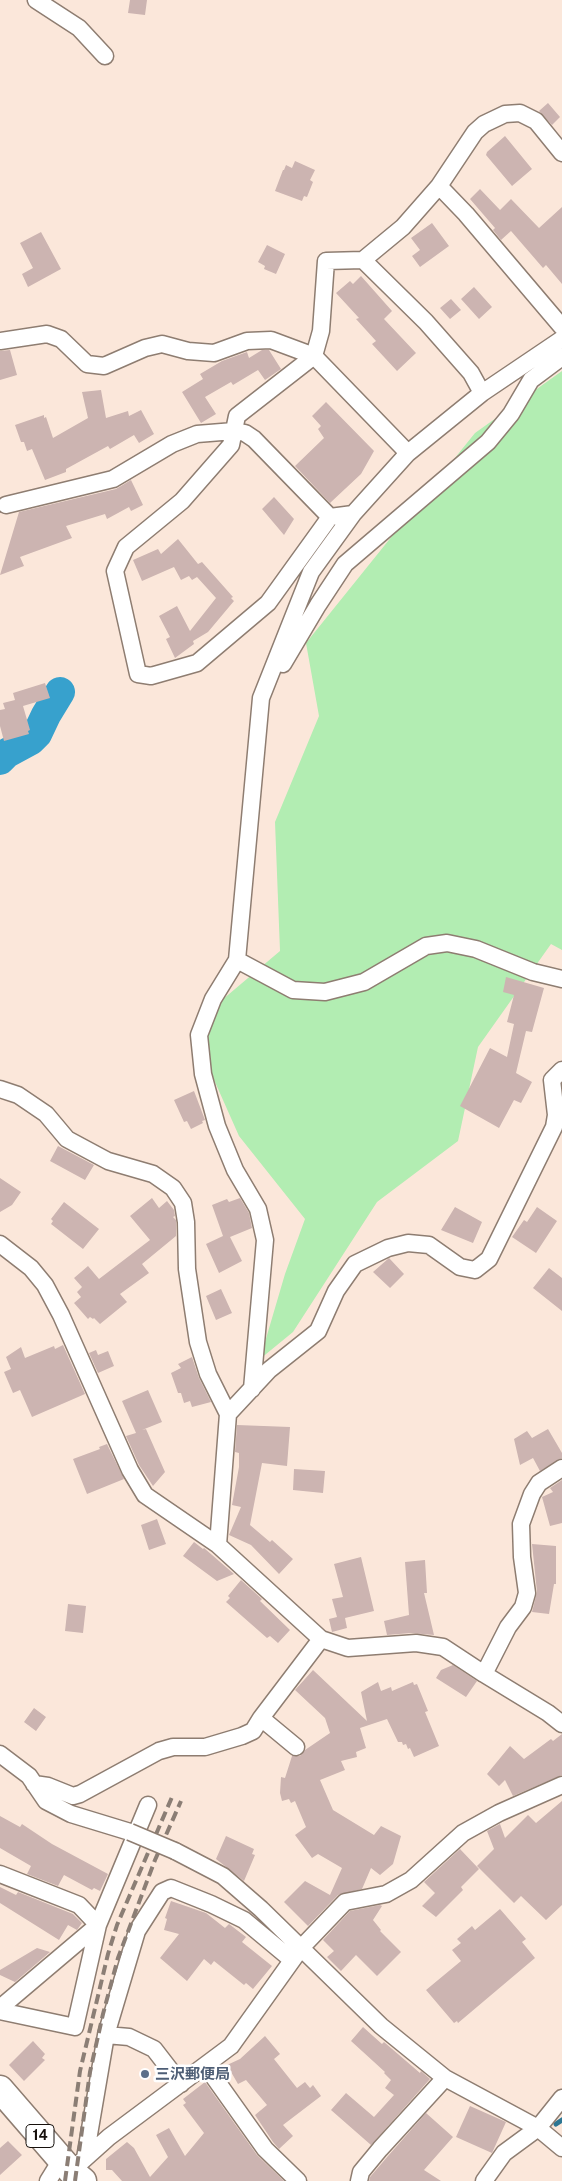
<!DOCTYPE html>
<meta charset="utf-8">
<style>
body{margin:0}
canvas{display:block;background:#fbe7da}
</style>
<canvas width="562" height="2181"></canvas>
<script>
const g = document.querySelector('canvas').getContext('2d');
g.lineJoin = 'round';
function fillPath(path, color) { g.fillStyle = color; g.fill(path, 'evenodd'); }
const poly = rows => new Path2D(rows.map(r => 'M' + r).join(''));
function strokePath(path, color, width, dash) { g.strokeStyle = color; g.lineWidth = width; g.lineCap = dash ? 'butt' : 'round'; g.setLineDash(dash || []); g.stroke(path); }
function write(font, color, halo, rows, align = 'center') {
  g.font = font + ' "Public Sans","Noto Sans JP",sans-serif'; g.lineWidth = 5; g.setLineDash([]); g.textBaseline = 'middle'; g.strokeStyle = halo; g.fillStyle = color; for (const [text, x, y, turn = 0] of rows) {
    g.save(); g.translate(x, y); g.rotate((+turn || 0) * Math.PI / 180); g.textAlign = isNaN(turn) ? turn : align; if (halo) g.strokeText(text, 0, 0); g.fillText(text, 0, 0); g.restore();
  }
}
const green = poly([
 [562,371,562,950,551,944,478,1047,458,1141,377,1202,293,1332,260,1359,285,1274,305,1219,239,1136,199,1046,222,1000,280,951,275,822,319,716,306,643,475,433]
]);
const stream = poly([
 [556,2124,562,2120]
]);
const river = poly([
 [0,760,7,753,31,740,37,734,46,715,60,692]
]);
const building = poly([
 [130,0,147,0,145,15,128,13],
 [548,103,560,117,552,125,539,111],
 [505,136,532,169,512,186,486,155,487,152],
 [295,161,315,170,310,180,313,182,307,197,304,196,302,201,275,191,283,170,284,170,286,165,292,168],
 [480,189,500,210,511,199,539,228,562,207,562,284,546,265,543,268,511,231,501,240,493,230,495,228,470,199],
 [432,223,449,246,420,267,412,256,420,250,411,238],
 [41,232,61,269,28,287,22,274,33,268,20,243],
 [267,245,285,254,276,274,264,269,265,266,258,262],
 [361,276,392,311,384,319,416,353,397,371,372,344,376,341,356,319,359,318,336,293,350,281,353,284],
 [474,287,492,307,479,319,461,299],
 [451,299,461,310,450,319,440,308],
 [10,350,17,375,0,380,0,351],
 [262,350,269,350,281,369,265,380,258,370,233,385,231,382,205,397,216,414,201,423,182,392,203,379,200,374,222,361,247,352,249,358],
 [101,390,106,418,128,411,129,416,141,410,154,434,139,443,134,435,110,449,108,446,66,469,66,472,45,480,32,449,27,451,24,442,21,442,15,425,44,415,44,418,46,417,53,438,88,418,82,392],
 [326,402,374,451,361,474,330,503,295,466,324,438,318,429,321,426,312,416],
 [131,480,143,505,131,511,129,507,107,519,105,514,66,526,72,538,20,557,24,566,0,575,19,512,116,489],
 [274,497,294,519,284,535,262,509],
 [178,539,198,564,202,562,233,597,231,598,234,601,208,632,193,641,194,644,175,658,166,639,170,637,159,616,177,606,190,631,216,598,197,577,192,580,189,576,181,580,174,567,142,581,133,560,158,549,161,554],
 [45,683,50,698,23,706,30,730,28,731,29,734,4,741,0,726,0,710,5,709,3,703,15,700,13,693],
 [506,977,544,988,532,1032,526,1031,516,1073,532,1082,521,1103,514,1100,499,1128,460,1106,490,1048,507,1057,514,1024,507,1022,514,995,503,992],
 [194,1091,205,1120,202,1121,203,1123,191,1129,187,1121,184,1122,174,1100],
 [58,1146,94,1165,85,1180,50,1161],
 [0,1178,21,1192,12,1205,0,1212],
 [152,1198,159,1208,167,1201,174,1210,175,1216,173,1217,176,1220,176,1236,142,1264,149,1273,120,1294,127,1302,100,1324,94,1318,93,1319,90,1317,88,1319,74,1303,81,1297,77,1292,82,1287,74,1278,88,1266,99,1279,150,1240,130,1216],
 [240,1198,249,1213,252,1228,230,1237,242,1261,219,1273,206,1244,223,1236,212,1205,227,1199,229,1202],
 [64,1202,99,1229,83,1249,51,1224,53,1221,51,1219],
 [455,1207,482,1222,473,1243,441,1230],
 [537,1207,557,1221,536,1253,512,1237,524,1220,527,1222],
 [389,1258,404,1274,390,1288,373,1272],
 [549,1268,562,1278,562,1311,533,1288],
 [221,1289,232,1313,216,1320,206,1296],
 [63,1345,85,1394,32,1417,20,1390,13,1393,4,1372,11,1369,6,1357,21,1347,25,1358,54,1346,55,1349],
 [96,1350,98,1355,108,1351,114,1366,98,1373,89,1353],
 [192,1357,199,1378,211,1402,192,1407,190,1401,184,1403,181,1393,178,1393,171,1373,181,1368,178,1364],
 [148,1390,162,1422,142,1430,146,1429,165,1472,153,1486,139,1465,126,1436,136,1433,122,1401],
 [237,1425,290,1427,287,1466,262,1463,250,1525,270,1542,272,1540,293,1559,279,1574,251,1545,229,1535,241,1507,232,1505,239,1467,239,1453,235,1452],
 [548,1429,562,1453,562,1458,540,1471,533,1458,520,1465,514,1439,527,1431,532,1438],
 [107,1444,124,1479,87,1494,73,1459,100,1449,99,1447],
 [294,1469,325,1471,323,1493,293,1490],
 [562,1480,562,1523,550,1526,542,1497,553,1492,550,1488],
 [157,1519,166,1544,149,1550,141,1525],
 [194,1542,203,1549,204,1548,234,1574,217,1581,183,1556],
 [532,1544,556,1546,556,1584,554,1584,549,1614,532,1612,537,1592],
 [361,1557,374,1611,345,1618,347,1628,332,1632,329,1619,337,1617,332,1599,343,1597,334,1564],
 [425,1560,427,1593,424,1593,434,1635,411,1633,387,1635,384,1621,409,1615,405,1562],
 [241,1580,262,1599,260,1601,290,1630,278,1643,270,1636,267,1638,226,1602,230,1598,228,1596],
 [68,1604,86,1606,83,1633,65,1631],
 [453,1665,477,1681,466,1697,436,1678,441,1670],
 [313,1670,367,1721,361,1692,378,1682,381,1691,391,1687,392,1691,413,1682,414,1685,417,1684,428,1711,425,1712,439,1746,414,1757,410,1748,408,1749,406,1744,403,1745,402,1742,398,1742,387,1719,360,1728,366,1748,356,1752,357,1757,341,1761,345,1770,320,1780,333,1810,374,1835,381,1826,401,1836,393,1864,380,1875,371,1868,362,1889,338,1895,308,1926,284,1902,305,1881,330,1895,342,1868,318,1854,312,1858,295,1835,306,1827,295,1801,291,1803,289,1799,282,1801,280,1793,281,1777,285,1778,292,1756,300,1756,305,1750,330,1733,325,1718,295,1690],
 [34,1708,46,1717,36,1731,24,1722],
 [562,1734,562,1775,513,1796,505,1780,499,1786,487,1774,510,1746,524,1759,551,1739,553,1741],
 [562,1801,562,1905,546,1920,521,1896,514,1903,477,1866,494,1849,487,1831,500,1824,505,1838,528,1815,536,1823],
 [0,1816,20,1827,22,1824,52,1844,108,1874,100,1891,94,1888,92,1890,64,1875,58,1886,27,1874,31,1866,0,1848],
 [226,1836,254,1849,252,1854,255,1855,244,1881,216,1859],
 [460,1849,479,1869,461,1887,463,1890,436,1917,422,1906,435,1893,424,1882],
 [0,1887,16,1895,18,1892,73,1914,82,1923,77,1930,68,1925,59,1940,0,1903],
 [171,1901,206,1913,225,1928,229,1924,246,1937,242,1942,272,1966,253,1989,246,1983,244,1985,214,1961,211,1965,204,1959,187,1981,160,1958,179,1934,164,1930,167,1919,165,1918],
 [380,1905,382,1906,373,1920,381,1930,380,1931,401,1952,377,1976,356,1955,341,1971,327,1957,334,1951,323,1940,350,1911],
 [500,1909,526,1939,522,1942,535,1958,458,2023,457,2021,454,2023,426,1990,461,1961,452,1950,461,1943,457,1939,472,1926,475,1930],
 [37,1948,50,1952,15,1982,0,1975,0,1970],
 [363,2027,382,2044,384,2042,420,2073,421,2071,430,2079,371,2145,331,2110,346,2093,374,2117,394,2095,385,2088,391,2080,384,2073,385,2072,351,2041],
 [265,2036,280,2054,274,2059,297,2088,305,2082,310,2088,313,2085,321,2096,283,2125,293,2136,279,2149,273,2142,255,2115,267,2105,246,2080,238,2084,227,2065,240,2059],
 [33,2041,45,2054,42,2058,45,2060,24,2081,9,2065],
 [205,2082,257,2155,284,2181,122,2181,112,2170,106,2170,106,2159,127,2142,134,2148,150,2177,168,2157,156,2135,169,2128,185,2156,204,2133,183,2105,186,2103,183,2099],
 [470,2106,506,2122,492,2153,456,2137],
 [426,2113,453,2137,424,2170,441,2181,369,2181,370,2177,388,2156],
 [8,2141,22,2155,0,2175,0,2148]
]);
const street = poly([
 [36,0,79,28,105,56],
 [439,186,466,214,562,327],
 [363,260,426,322,471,373,482,393],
 [0,341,47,334,61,339,87,364,104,366,145,348,162,344,188,351,214,353,247,341,271,340,314,356,408,453],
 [6,505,113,479,172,444,197,434,234,431,245,433,254,439,330,517],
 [353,514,330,517,268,603,197,663,151,676,138,674,115,571,126,547,182,501,231,445,237,416,314,356,321,331,326,261,363,260,403,227,439,186,475,132,484,124,505,114,520,113,536,121,562,153],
 [283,664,318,605,345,564,488,442,511,414,531,380,562,357],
 [237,960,293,990,325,992,364,982,426,946,447,943,476,949,533,972,562,979],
 [0,1089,18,1095,46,1114,67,1139,108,1161,153,1174,173,1188,183,1203,186,1222,187,1269,198,1342,208,1374,228,1414,218,1545,321,1639,348,1648,416,1643,443,1647,484,1674,548,1713,562,1724],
 [0,1244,31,1268,45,1285,61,1315,130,1470,145,1495,218,1545],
 [252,1389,265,1240,258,1209,235,1170,217,1126,203,1074,199,1035,213,999,237,960,261,698,311,572,353,514,408,453,482,393,562,339],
 [228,1414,269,1370,318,1331,336,1291,355,1264,388,1248,408,1243,429,1245,460,1267,475,1270,489,1259,554,1127,556,1115,552,1080,562,1070],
 [484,1674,508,1627,523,1607,527,1593,522,1557,521,1524,532,1494,539,1483,562,1468],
 [296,1747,261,1718,321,1639],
 [0,1754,29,1776,46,1801,71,1814,130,1832],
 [34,1784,48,1786,73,1796,80,1794,159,1751,173,1747,205,1747,242,1736,253,1731,261,1718],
 [175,1851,223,1876,261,1909,381,2026,445,2078,538,2128,562,2148],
 [0,1874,79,1905,98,1925,0,2008],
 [0,2011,75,2027,98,1925,148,1805],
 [106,2035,137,1931,162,1892,171,1888,211,1904,244,1920,292,1960],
 [206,2066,265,2149,298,2181],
 [85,2158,106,2035,129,2037,154,2049,181,2084],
 [71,2171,109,2137,231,2046,301,1948,345,1902,386,1894,411,1880,463,1833,499,1813,562,1785],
 [48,2181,61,2160],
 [359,2181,361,2172,380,2149,445,2078],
 [484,2181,504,2153,538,2128,562,2098]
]);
const primary = poly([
 [0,2089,71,2171,83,2181]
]);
const rail = poly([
 [65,2181,80,2071,108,1954,117,1925,172,1797],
 [75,2181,90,2072,103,2014,118,1958,155,1860,181,1801]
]);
const streetBridge = poly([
 [130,1832,175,1851]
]);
const markers = [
 [145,2074,5,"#5c6f8a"]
];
const shields = [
 [40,2136,28]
];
const shieldNames = [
 ["14",40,2136]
];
const serviceNames = [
 ["三沢郵便局",155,2074]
];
fillPath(green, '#b2edb2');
strokePath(stream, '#2d7693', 5);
strokePath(river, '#37a1cd', 30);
fillPath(building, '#ccb4b1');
strokePath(street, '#8e7d71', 19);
strokePath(primary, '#8e7d71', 29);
strokePath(street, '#fff', 16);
strokePath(primary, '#fff', 26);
strokePath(rail, '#8b7e75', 4, [10, 5]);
strokePath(streetBridge, '#8e7d71', 19, []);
strokePath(streetBridge, '#fff', 16);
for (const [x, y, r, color] of markers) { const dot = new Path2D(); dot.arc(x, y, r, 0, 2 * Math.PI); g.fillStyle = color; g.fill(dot); strokePath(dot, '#fff', 2); }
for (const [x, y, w] of shields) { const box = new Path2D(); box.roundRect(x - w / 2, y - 11.5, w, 23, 4); g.fillStyle = '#fff'; g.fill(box); strokePath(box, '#16100c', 1); }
write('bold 14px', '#16100c', null, shieldNames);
write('bold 15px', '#4e5e75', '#fff', serviceNames, 'left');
</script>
